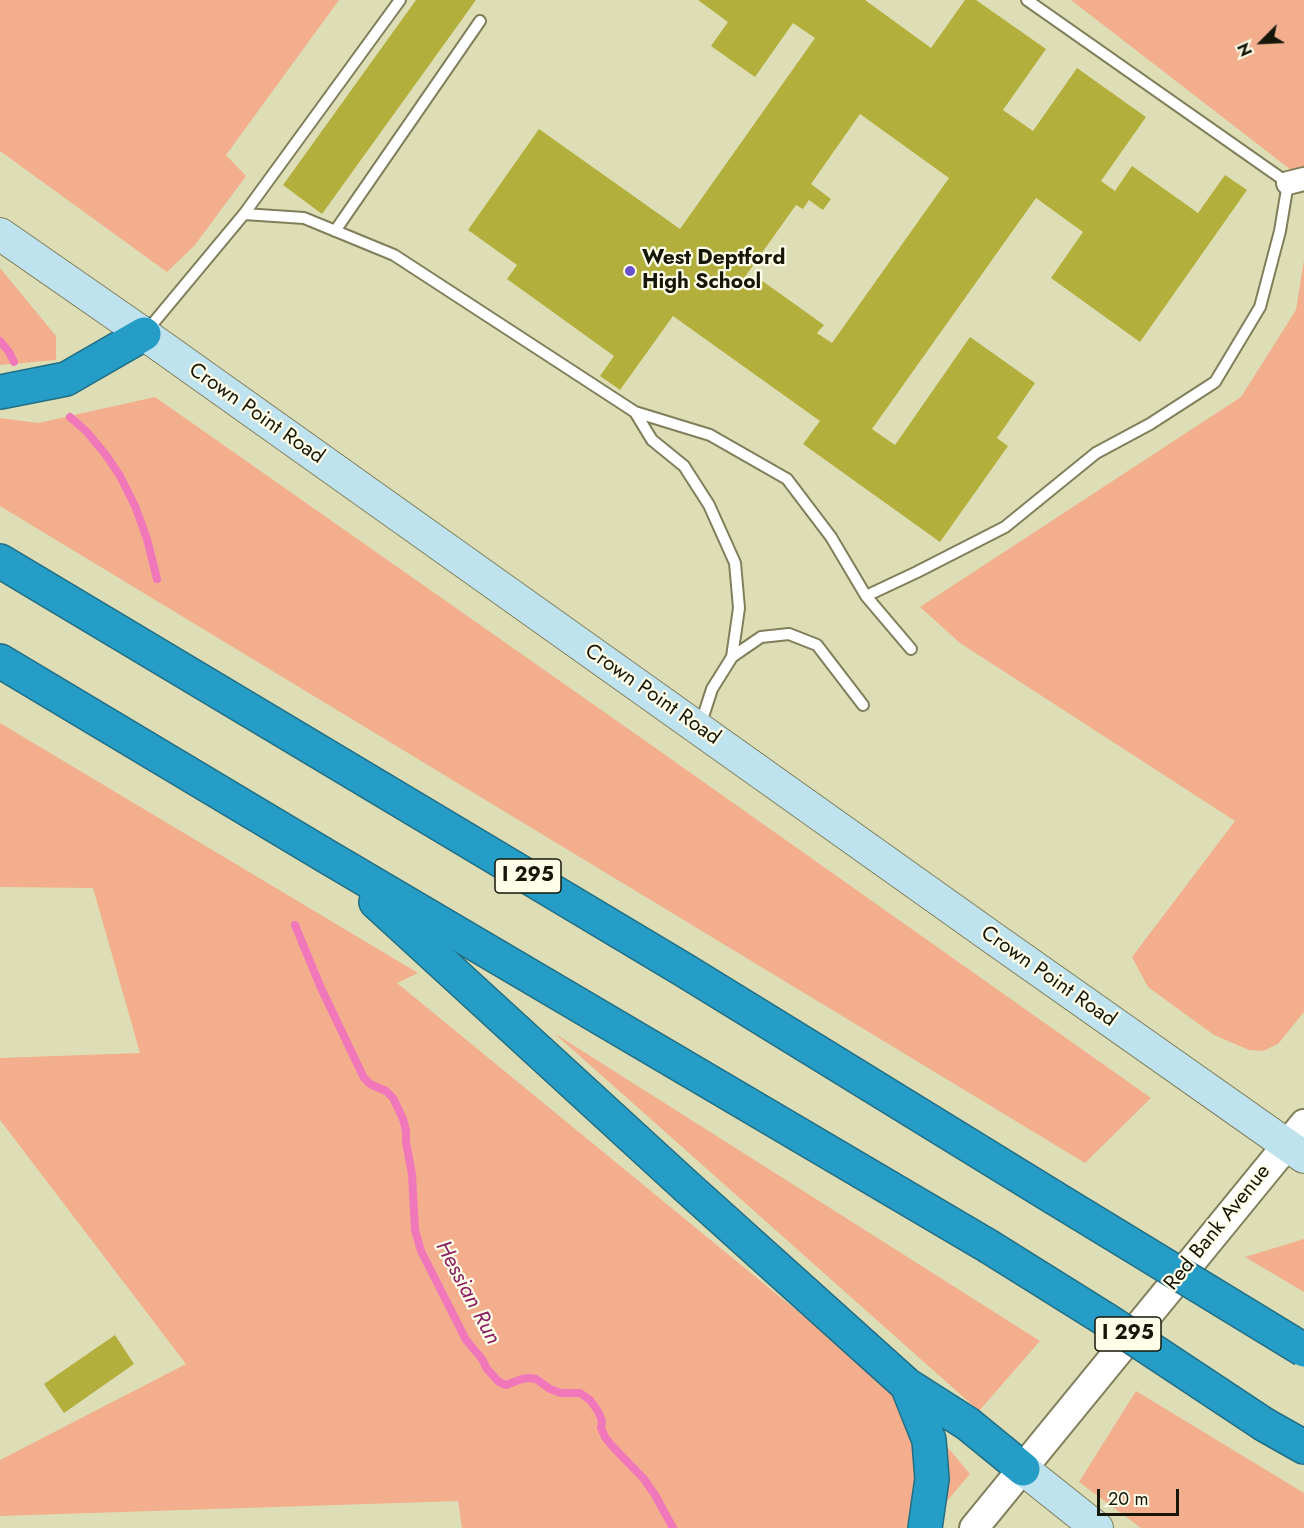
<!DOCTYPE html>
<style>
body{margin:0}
#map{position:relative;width:1304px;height:1528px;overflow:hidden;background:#dedeb6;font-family:Jost,sans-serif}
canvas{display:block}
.north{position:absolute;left:1232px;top:12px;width:60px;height:60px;-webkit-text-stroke:4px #fefee9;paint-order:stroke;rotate:246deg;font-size:16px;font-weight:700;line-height:24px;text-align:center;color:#171708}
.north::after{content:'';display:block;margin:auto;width:21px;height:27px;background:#171708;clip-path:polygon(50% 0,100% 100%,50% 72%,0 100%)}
.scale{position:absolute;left:1097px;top:1489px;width:82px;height:27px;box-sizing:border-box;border:3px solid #171708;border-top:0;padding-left:8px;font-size:18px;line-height:21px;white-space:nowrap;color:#171708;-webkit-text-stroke:4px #fefee9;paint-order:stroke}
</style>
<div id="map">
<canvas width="1304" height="1528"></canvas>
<div class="north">N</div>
<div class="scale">20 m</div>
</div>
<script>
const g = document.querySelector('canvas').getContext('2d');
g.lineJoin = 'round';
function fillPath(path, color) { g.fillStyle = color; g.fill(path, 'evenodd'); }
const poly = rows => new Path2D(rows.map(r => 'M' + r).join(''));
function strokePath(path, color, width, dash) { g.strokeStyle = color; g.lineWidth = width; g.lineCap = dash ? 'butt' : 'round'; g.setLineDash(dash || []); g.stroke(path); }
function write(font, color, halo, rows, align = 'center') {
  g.font = font + ' Jost,sans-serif'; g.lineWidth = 4.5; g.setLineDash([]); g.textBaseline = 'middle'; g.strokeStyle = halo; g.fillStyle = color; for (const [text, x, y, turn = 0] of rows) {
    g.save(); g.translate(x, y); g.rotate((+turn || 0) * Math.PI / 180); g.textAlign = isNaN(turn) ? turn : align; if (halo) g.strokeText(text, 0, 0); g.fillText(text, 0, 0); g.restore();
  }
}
const green = poly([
 [0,0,339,0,226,155,246,176,195,245,167,272,0,151],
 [1071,0,1304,0,1304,180],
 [1304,260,1304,1012,1278,1044,1263,1051,1249,1050,1214,1035,1148,987,1132,957,1235,821,960,643,920,607,1241,397,1296,310],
 [0,268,56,336,56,360,0,365],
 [155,397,637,735,1151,1098,1085,1163,0,506,0,418,38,423],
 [0,723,418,973,397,983,912,1405,970,1474,924,1528,462,1528,458,1501,0,1516,0,1460,186,1364,0,1120,0,1058,140,1053,93,888,0,887],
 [554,1033,1040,1341,979,1411],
 [1304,1239,1304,1292,1245,1257],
 [1136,1391,1304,1493,1304,1528,1141,1528,1079,1482]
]);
const stream = poly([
 [0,341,9,352,14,362],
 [70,417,86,431,106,455,120,476,135,506,147,539,157,579],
 [295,925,321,988,364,1078,370,1084,386,1091,393,1098,403,1119,406,1131,406,1142,412,1174,415,1230,421,1251,466,1340,482,1359,487,1369,499,1382,506,1385,522,1379,529,1378,536,1379,550,1389,561,1393,580,1393,590,1400,598,1411,602,1421,601,1428,605,1437,612,1446,644,1479,655,1495,673,1528]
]);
const building = poly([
 [416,0,476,0,322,214,283,185],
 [698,0,865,0,931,48,965,0,976,0,1046,49,1003,110,1033,131,1077,68,1146,117,1101,181,1115,191,1132,166,1198,213,1225,175,1247,190,1140,342,1051,278,1083,232,1036,198,872,429,895,445,970,337,1035,383,997,438,1008,446,940,542,803,444,820,421,673,316,620,390,600,376,614,356,507,279,517,265,468,230,539,129,680,229,815,38,793,23,755,77,711,46,728,22],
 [860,114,949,178,832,343,817,333,824,325,761,280,756,287,744,278,796,205,803,209,809,200,823,210,831,199,811,184],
 [115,1335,134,1364,64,1413,44,1384]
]);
const service = poly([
 [244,214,400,0],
 [335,231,480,21],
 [145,333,244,214,304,218,394,255,635,412,710,435,787,479,831,537,866,596,911,649],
 [635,412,652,440,684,466,709,505,735,563,739,608,732,657],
 [866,596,917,572,1005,527,1096,453,1150,424,1215,382,1260,307,1280,231,1288,183,1027,0],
 [700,726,712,689,732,657,761,637,789,634,817,645,863,705]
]);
const minor = poly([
 [1288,183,1304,179]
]);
const tertiary = poly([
 [974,1528,1304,1124]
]);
const secondary = poly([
 [0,234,144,334,993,938,1304,1157],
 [1023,1469,1097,1528]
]);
const motorway = poly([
 [0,392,66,379,144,334],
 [0,561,684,970,1053,1197],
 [0,661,326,856,988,1246],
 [376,902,687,1187,907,1385,968,1424,1023,1469],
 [907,1385,929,1440,932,1479,925,1528],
 [1265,1425,1304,1447]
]);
const motorwayBridge = poly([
 [1053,1197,1304,1350],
 [988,1246,1108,1321,1265,1425]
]);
const markers = [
 [630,271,6,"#6851ca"]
];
const shields = [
 [528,876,66],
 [1128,1334,66]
];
const shieldNames = [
 ["I 295",528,876],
 ["I 295",1128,1334]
];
const poiNames = [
 ["West Deptford",642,259],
 ["High School",642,283]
];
const streetNames = [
 ["Crown Point Road",256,414,35],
 ["Crown Point Road",652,695,35],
 ["Crown Point Road",1048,977,35],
 ["Red Bank Avenue",1218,1228,-51]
];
const waterNames = [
 ["Hessian Run",467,1293,62]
];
fillPath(green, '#f2ae8d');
strokePath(stream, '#f177bb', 8);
fillPath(building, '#b3af3d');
strokePath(service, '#807f5a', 14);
strokePath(minor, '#807f5a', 26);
strokePath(tertiary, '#807f5a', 32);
strokePath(secondary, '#807f5a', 34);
strokePath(motorway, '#216e84', 36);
strokePath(service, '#fff', 10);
strokePath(minor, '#fff', 22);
strokePath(tertiary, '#fff', 28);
strokePath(secondary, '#bee2ee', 32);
strokePath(motorway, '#269dc6', 33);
strokePath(motorwayBridge, '#216e84', 36, []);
strokePath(motorwayBridge, '#269dc6', 33);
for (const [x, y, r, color] of markers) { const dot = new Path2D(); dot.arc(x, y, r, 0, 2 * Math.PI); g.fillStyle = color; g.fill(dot); strokePath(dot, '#fefee9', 2); }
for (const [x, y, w] of shields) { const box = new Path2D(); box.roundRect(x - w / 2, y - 17, w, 34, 4.5); g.fillStyle = '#fefee9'; g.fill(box); strokePath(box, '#171708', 1.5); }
write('bold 20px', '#171708', null, shieldNames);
write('bold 21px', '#171708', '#fefee9', poiNames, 'left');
write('21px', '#171708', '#fefee9', streetNames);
write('italic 22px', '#8b1f63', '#fefee9', waterNames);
</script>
